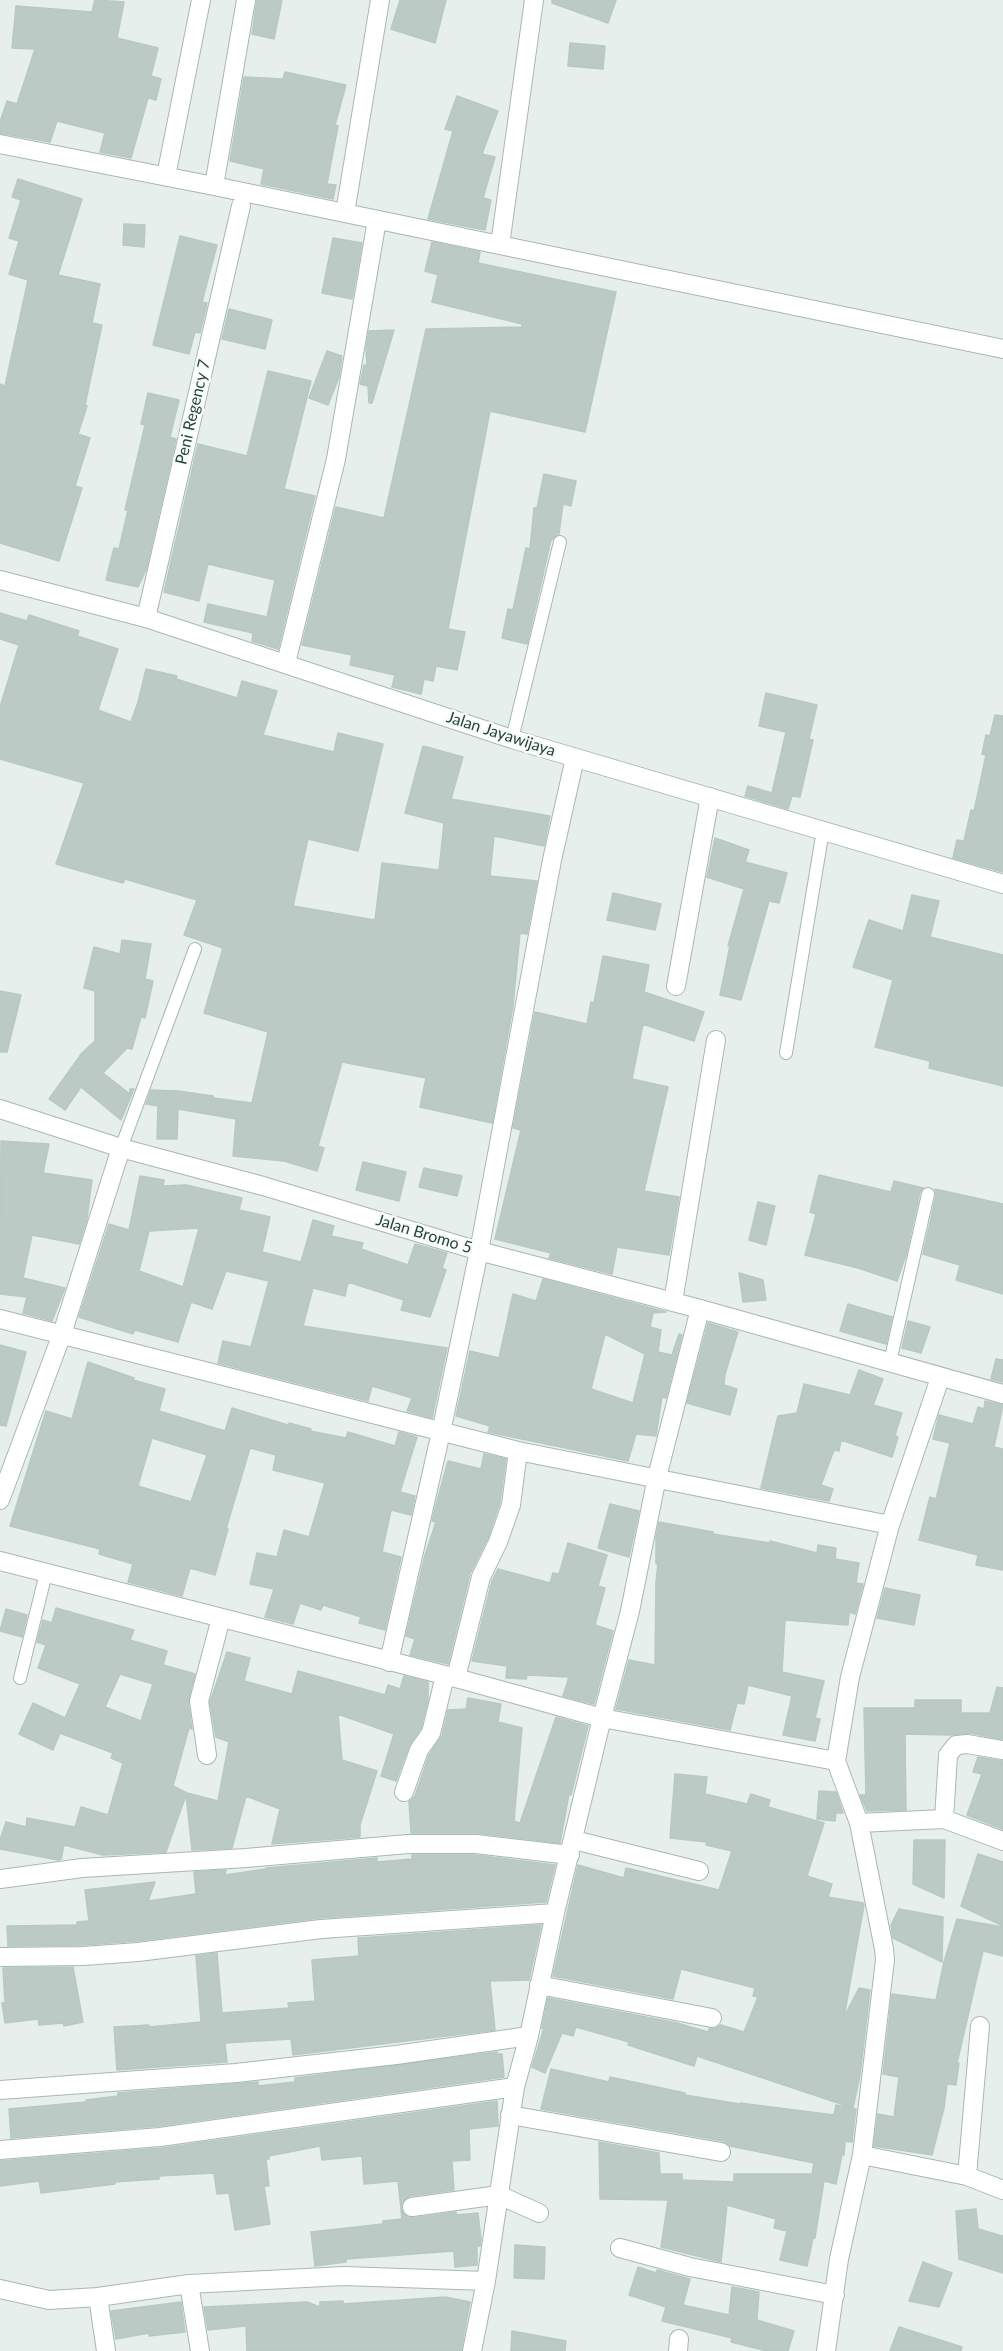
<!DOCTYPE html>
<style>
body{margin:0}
canvas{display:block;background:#e6efeb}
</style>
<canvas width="1003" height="2351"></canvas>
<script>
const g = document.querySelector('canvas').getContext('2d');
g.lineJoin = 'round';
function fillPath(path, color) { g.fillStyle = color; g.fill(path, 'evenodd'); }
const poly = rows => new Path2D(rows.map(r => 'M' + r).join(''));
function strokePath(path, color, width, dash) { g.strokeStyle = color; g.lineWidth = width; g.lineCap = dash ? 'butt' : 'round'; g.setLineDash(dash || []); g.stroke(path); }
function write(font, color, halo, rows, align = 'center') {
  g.font = font + ' Lato,sans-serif'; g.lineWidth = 5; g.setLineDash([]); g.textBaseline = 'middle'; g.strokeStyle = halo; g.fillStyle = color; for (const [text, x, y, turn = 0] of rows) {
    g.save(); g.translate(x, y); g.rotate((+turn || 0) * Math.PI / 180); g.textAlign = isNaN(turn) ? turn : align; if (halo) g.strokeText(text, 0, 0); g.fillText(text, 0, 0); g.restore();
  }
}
const building = poly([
 [95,0,124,2,117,38,158,48,151,76,161,79,156,100,148,98,131,158,100,152,105,133,57,121,50,142,0,133,0,122,7,101,17,104,35,49,12,48,16,6,92,12,95,0],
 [282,0,274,39,252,34,257,0,282,0],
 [400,0,446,0,435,43,391,29,400,0],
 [552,0,616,0,608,23,552,3,552,0],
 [570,43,605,46,603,69,568,66,570,43],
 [285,72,346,85,335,125,338,126,327,184,336,185,333,199,261,184,264,169,230,161,244,77,283,79,285,72],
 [457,96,498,111,482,154,495,157,483,198,491,200,485,230,428,219,453,131,445,129,457,96],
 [18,179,82,199,58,275,100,284,92,323,102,325,85,405,87,406,78,434,90,438,75,486,82,488,59,561,0,543,0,384,5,386,28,280,9,274,19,241,9,238,21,200,12,197,18,179],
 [124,224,145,225,144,247,123,245,124,224],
 [180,236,217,245,202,302,207,303,200,333,195,332,189,354,153,345,180,236],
 [333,238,362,243,352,299,322,293,333,238],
 [432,242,480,252,478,263,616,292,585,432,490,411,448,629,465,632,457,670,436,666,433,681,424,679,421,694,392,687,395,675,350,665,352,655,302,645,336,507,384,518,426,329,522,327,522,324,432,302,438,275,425,271,432,242],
 [229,309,272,320,265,349,222,339,229,309],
 [394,330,372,403,369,403,368,386,360,384,364,365,367,366,366,349,369,331,394,330],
 [327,351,342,356,339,377,328,405,309,398,327,351],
 [268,371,311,381,284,489,315,496,278,649,252,641,253,633,204,622,208,604,267,617,275,580,208,564,199,601,164,592,198,444,247,456,268,371],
 [148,393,179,400,170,437,176,439,146,570,138,587,106,580,114,548,119,549,128,510,125,510,145,425,141,424,148,393],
 [544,474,576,481,571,506,563,504,559,534,551,540,527,644,502,638,508,609,513,610,526,548,530,549,534,508,537,508,544,474],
 [0,613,27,621,29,615,79,631,77,636,118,649,98,710,131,722,138,702,146,669,177,676,176,679,237,698,242,681,277,691,263,735,334,752,338,733,383,744,358,851,308,839,293,906,375,920,382,863,439,870,444,823,405,813,423,746,463,757,451,799,550,816,544,846,494,836,490,876,537,881,527,934,520,933,513,1006,492,1123,420,1107,426,1078,342,1062,318,1146,324,1148,317,1171,284,1161,233,1156,236,1119,178,1109,177,1139,157,1139,158,1106,146,1104,151,1090,178,1091,213,1096,213,1098,252,1103,268,1032,204,1013,223,948,184,935,197,900,125,879,123,883,56,864,84,783,0,759,0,707,19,645,0,639,0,613],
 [766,693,817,705,809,739,813,740,800,797,792,796,788,809,745,796,748,786,772,793,786,732,759,726,766,693],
 [995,715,1003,716,1003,872,953,858,957,840,964,841,971,810,974,811,986,755,982,754,986,735,990,736,995,715],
 [715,838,749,850,745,862,787,873,779,903,769,901,741,1000,720,995,730,946,728,946,744,889,707,877,715,838],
 [613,893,661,904,655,930,607,920,613,893],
 [912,895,939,901,930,937,1003,955,1003,1086,929,1068,930,1061,875,1047,893,980,853,967,869,920,903,931,912,895],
 [122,940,151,944,145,979,153,981,145,1018,141,1017,132,1049,127,1048,103,1073,130,1094,130,1089,134,1089,121,1120,81,1087,65,1110,49,1099,82,1053,95,1041,95,991,84,988,94,947,120,954,122,940],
 [603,956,649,965,644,992,704,1012,694,1041,643,1024,632,1079,668,1087,644,1191,679,1197,669,1255,617,1247,612,1274,549,1258,551,1253,495,1239,521,1130,513,1128,535,1012,587,1024,591,1002,594,1003,603,956],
 [0,991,21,995,7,1052,0,1052,0,991],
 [1,1141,49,1144,43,1173,92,1180,87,1219,79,1244,32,1235,23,1278,65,1288,52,1321,23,1313,27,1297,0,1294,1,1141],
 [363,1162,406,1172,399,1201,356,1190,363,1162],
 [424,1168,462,1176,457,1196,419,1187,424,1168],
 [819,1175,891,1192,894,1181,923,1188,920,1192,906,1255,897,1281,858,1268,805,1255,816,1214,810,1212,819,1175],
 [140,1176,164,1180,163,1186,186,1185,242,1198,239,1210,270,1217,262,1252,301,1262,313,1220,334,1226,331,1236,363,1243,361,1249,408,1265,415,1244,447,1253,442,1268,446,1270,430,1317,401,1310,404,1300,348,1282,345,1296,313,1288,303,1326,447,1348,432,1418,407,1411,412,1398,372,1386,368,1401,218,1363,223,1341,251,1347,269,1281,226,1271,212,1309,191,1302,178,1342,135,1330,133,1334,79,1317,109,1224,129,1230,140,1176],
 [199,1228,183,1287,139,1271,149,1231,199,1228],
 [935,1189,1003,1204,1003,1294,956,1280,960,1265,923,1254,936,1196,935,1189],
 [758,1202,775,1206,766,1245,749,1240,758,1202],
 [739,1273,763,1280,766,1300,743,1302,739,1273],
 [543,1279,666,1312,653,1313,650,1327,661,1330,658,1352,672,1355,679,1334,682,1335,666,1398,662,1397,656,1436,636,1434,628,1461,488,1432,490,1426,456,1416,470,1351,499,1358,513,1294,536,1301,543,1279],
 [605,1334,645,1354,633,1403,591,1389,605,1334],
 [848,1304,892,1317,886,1344,840,1331,848,1304],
 [908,1321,930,1327,921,1353,902,1348,908,1321],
 [708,1323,738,1332,725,1374,724,1385,737,1389,730,1415,687,1403,708,1323],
 [0,1345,26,1352,6,1426,0,1425,0,1345],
 [996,1359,1003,1360,1003,1382,991,1379,996,1359],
 [88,1362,134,1378,133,1380,165,1389,159,1411,225,1431,232,1408,288,1425,289,1423,311,1429,310,1431,346,1438,348,1432,395,1446,399,1432,417,1437,400,1492,415,1496,411,1515,391,1510,382,1552,401,1557,385,1630,359,1623,361,1617,323,1605,321,1610,300,1603,293,1624,265,1617,274,1589,250,1584,257,1553,277,1557,284,1530,309,1537,325,1483,273,1470,276,1455,250,1448,226,1529,228,1529,215,1575,190,1568,182,1596,128,1582,133,1564,99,1554,100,1549,10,1526,46,1411,72,1419,88,1362],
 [152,1438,207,1455,191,1502,138,1486,152,1438],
 [859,1370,883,1379,873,1405,902,1413,895,1435,898,1437,892,1457,841,1440,839,1451,834,1450,821,1485,833,1489,829,1501,761,1488,778,1416,797,1413,804,1384,850,1395,859,1370],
 [985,1401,1003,1405,994,1447,1003,1449,1003,1570,976,1565,978,1555,919,1540,930,1497,936,1499,950,1443,933,1439,939,1415,973,1424,978,1407,984,1409,985,1401],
 [484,1454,506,1459,500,1502,488,1538,470,1574,448,1664,410,1655,415,1639,406,1636,425,1555,436,1522,432,1521,437,1501,448,1461,481,1469,484,1454],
 [610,1504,639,1511,629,1557,598,1548,610,1504],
 [659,1522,713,1532,713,1534,770,1543,770,1541,817,1553,818,1545,836,1548,835,1559,859,1563,856,1583,863,1584,855,1614,849,1612,848,1625,785,1620,782,1672,824,1681,815,1718,820,1719,815,1741,783,1735,792,1696,748,1685,744,1704,737,1703,730,1730,616,1709,629,1660,655,1665,656,1582,658,1564,656,1564,656,1538,659,1522],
 [568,1543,607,1555,598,1586,605,1588,595,1625,613,1631,594,1704,563,1696,569,1677,527,1675,526,1679,506,1678,507,1666,472,1661,492,1581,498,1569,550,1583,553,1573,559,1574,568,1543],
 [885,1588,920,1595,914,1625,877,1618,885,1588],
 [56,1608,134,1630,130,1640,167,1651,163,1665,195,1674,188,1702,192,1729,189,1728,173,1786,187,1793,218,1801,229,1742,216,1737,210,1702,227,1652,250,1658,244,1681,292,1694,298,1671,385,1695,388,1685,400,1689,404,1676,428,1682,428,1699,421,1728,409,1746,396,1781,381,1776,394,1734,338,1714,342,1760,377,1771,360,1825,360,1837,272,1844,280,1809,246,1796,232,1848,192,1850,186,1795,166,1852,103,1855,64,1845,61,1859,58,1860,0,1849,0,1840,6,1822,26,1827,27,1818,75,1827,81,1807,108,1815,123,1763,111,1758,113,1753,60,1733,53,1750,19,1734,33,1703,65,1718,80,1684,38,1668,46,1645,37,1642,43,1620,52,1623,56,1608],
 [120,1674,153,1684,141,1721,105,1707,120,1674],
 [6,1609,27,1615,22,1637,0,1631,6,1609],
 [997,1687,1003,1688,1003,1739,969,1733,951,1735,905,1734,906,1810,867,1811,860,1795,866,1795,864,1708,915,1708,915,1700,961,1700,961,1713,990,1713,997,1687],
 [468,1698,501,1704,498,1722,522,1728,514,1821,520,1823,556,1717,588,1726,571,1795,569,1794,560,1843,477,1833,411,1833,409,1802,415,1796,429,1755,442,1736,448,1710,466,1709,468,1698],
 [978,1757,1003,1761,1003,1829,967,1815,982,1774,973,1772,978,1757],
 [675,1774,707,1777,705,1794,747,1804,751,1794,770,1800,768,1807,824,1823,807,1876,832,1884,828,1897,863,1903,864,1905,844,2017,859,1988,870,1990,860,2075,853,2108,697,2056,694,2066,628,2045,629,2042,576,2027,573,2036,562,2033,545,2073,532,2067,544,2028,542,2028,548,1998,677,2023,708,2032,709,2029,716,2028,721,2025,744,2032,758,1997,753,1996,755,1988,681,1969,673,1999,553,1976,578,1865,624,1878,626,1868,719,1890,732,1851,706,1845,707,1842,670,1838,675,1774],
 [819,1791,836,1792,843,1813,836,1813,835,1821,817,1819,819,1791],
 [914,1840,945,1840,944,1898,913,1884,914,1840],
 [978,1854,1003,1862,1003,1926,961,1906,978,1854],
 [412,1855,475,1855,555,1865,546,1902,320,1918,137,1941,84,1945,8,1946,7,1926,77,1925,77,1922,89,1921,85,1890,155,1882,148,1901,196,1894,194,1872,226,1870,225,1875,266,1869,266,1868,377,1858,377,1862,412,1859,412,1855],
 [899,1909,943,1917,942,1962,893,1938,891,1925,899,1909],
 [957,1919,1003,1927,1003,1956,983,1951,957,2063,959,2063,956,2085,947,2084,944,2108,932,2155,874,2146,878,2114,894,2117,899,2077,883,2074,892,1994,936,2000,944,1962,957,1919],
 [541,1925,529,1980,490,1981,495,2030,293,2055,291,2039,225,2043,227,2062,117,2070,114,2027,149,2025,149,2027,201,2022,196,1956,217,1953,222,2013,289,2008,288,2003,315,2001,312,1960,359,1956,358,1938,541,1925],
 [73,1967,83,2022,64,2026,63,2023,39,2025,38,2019,5,2023,2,2003,5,2003,3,1968,73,1967],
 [497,2052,497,2054,502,2054,504,2077,159,2126,11,2138,9,2109,86,2102,86,2100,118,2096,118,2093,258,2082,258,2086,295,2082,295,2078,497,2052],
 [551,2069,609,2082,610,2077,685,2093,685,2095,740,2104,740,2103,834,2115,836,2105,856,2109,852,2142,845,2141,844,2155,842,2155,836,2184,824,2181,815,2238,813,2238,807,2266,780,2260,787,2231,774,2228,776,2219,727,2205,721,2262,661,2247,668,2200,600,2199,599,2142,659,2153,660,2174,682,2174,682,2180,734,2182,734,2174,812,2174,814,2163,730,2146,723,2141,541,2109,551,2069],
 [497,2101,498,2126,469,2129,470,2160,452,2161,454,2190,410,2196,402,2202,401,2208,404,2214,413,2218,456,2212,456,2215,478,2213,481,2239,480,2246,477,2246,477,2265,455,2267,454,2251,346,2259,346,2262,315,2266,311,2232,383,2224,383,2221,402,2219,398,2181,364,2184,362,2156,322,2160,320,2146,269,2156,269,2159,266,2159,269,2186,264,2186,270,2224,235,2230,229,2193,217,2194,214,2173,159,2176,159,2179,114,2182,115,2184,41,2193,39,2181,0,2186,0,2161,162,2148,497,2101],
 [976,2209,978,2229,1003,2236,1003,2273,959,2259,956,2211,976,2209],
 [515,2245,545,2247,544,2279,514,2278,515,2245],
 [923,2262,952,2273,939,2307,909,2301,923,2262],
 [638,2267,656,2273,657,2270,690,2279,683,2305,729,2315,732,2287,759,2292,757,2320,794,2331,788,2351,767,2351,731,2342,732,2338,662,2321,666,2307,629,2295,638,2267],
 [445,2297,470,2302,461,2351,247,2351,246,2326,208,2330,204,2307,307,2302,320,2307,320,2302,343,2301,343,2304,445,2297],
 [181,2302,185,2332,149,2336,149,2333,116,2339,111,2311,181,2302],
 [899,2327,962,2347,961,2351,890,2351,899,2327],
 [512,2331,566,2341,565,2351,511,2351,512,2331]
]);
const service = poly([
 [512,739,560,542],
 [786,1053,823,830],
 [121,1148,195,949],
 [890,1362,928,1194],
 [20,1678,46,1573]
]);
const minor = poly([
 [0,144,214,186,1003,349],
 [166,176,201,0],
 [214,186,246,0],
 [345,213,380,0],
 [500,245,534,0],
 [146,618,241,206],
 [286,663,336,459,377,220],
 [575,758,552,860,479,1251,700,1309,1003,1394],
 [676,986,710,797],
 [0,1109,121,1148,263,1186,479,1251,441,1432,389,1662],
 [673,1302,716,1040],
 [0,1319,518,1451,890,1525],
 [0,1500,62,1334,121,1148],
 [0,1561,456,1678,602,1718,836,1761],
 [456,1678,481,1577,498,1542,511,1505,518,1451],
 [207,1755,199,1701,221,1618],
 [404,1792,419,1750,431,1733,445,1676],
 [944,1819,1003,1841],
 [859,1823,944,1819,948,1755,956,1745,967,1744,1003,1750],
 [574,1840,699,1871],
 [0,1879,82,1868,246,1858,408,1844,476,1844,570,1855],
 [0,1957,84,1956,138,1952,321,1929,555,1913],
 [539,1985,712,2018],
 [0,2090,236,2073,396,2055,529,2036],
 [510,2115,721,2152],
 [0,2150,160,2137,515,2087],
 [862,2155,967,2176,1003,2190],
 [967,2176,980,2026],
 [412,2207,499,2195,539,2213],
 [620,2248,690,2267,835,2295],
 [189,2284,200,2351],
 [0,2289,49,2300,98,2297,189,2284,344,2276,486,2281],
 [98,2297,106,2351],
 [472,2351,486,2281,515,2087,529,2036,555,1913,602,1718,630,1611,657,1477,700,1309],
 [678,2351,679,2339],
 [826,2351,839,2259,862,2155,885,1960,884,1949,859,1823,836,1761,850,1677,890,1525,940,1378]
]);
const secondary = poly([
 [0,580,146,618,512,739,1003,884]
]);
const streetNames = [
 ["Peni Regency 7",193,412,-77],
 ["Jalan Jayawijaya",501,734,18],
 ["Jalan Bromo 5",424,1234,17]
];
fillPath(building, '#bbcac4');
strokePath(building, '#b8c9c2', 1.5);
strokePath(service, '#a8b8b2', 14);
strokePath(minor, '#a8b8b2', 20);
strokePath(secondary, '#a4bbb3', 20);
strokePath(service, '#fff', 12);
strokePath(minor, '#fff', 18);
strokePath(secondary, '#fff', 18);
write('16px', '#24423a', '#f7fbf9', streetNames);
</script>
